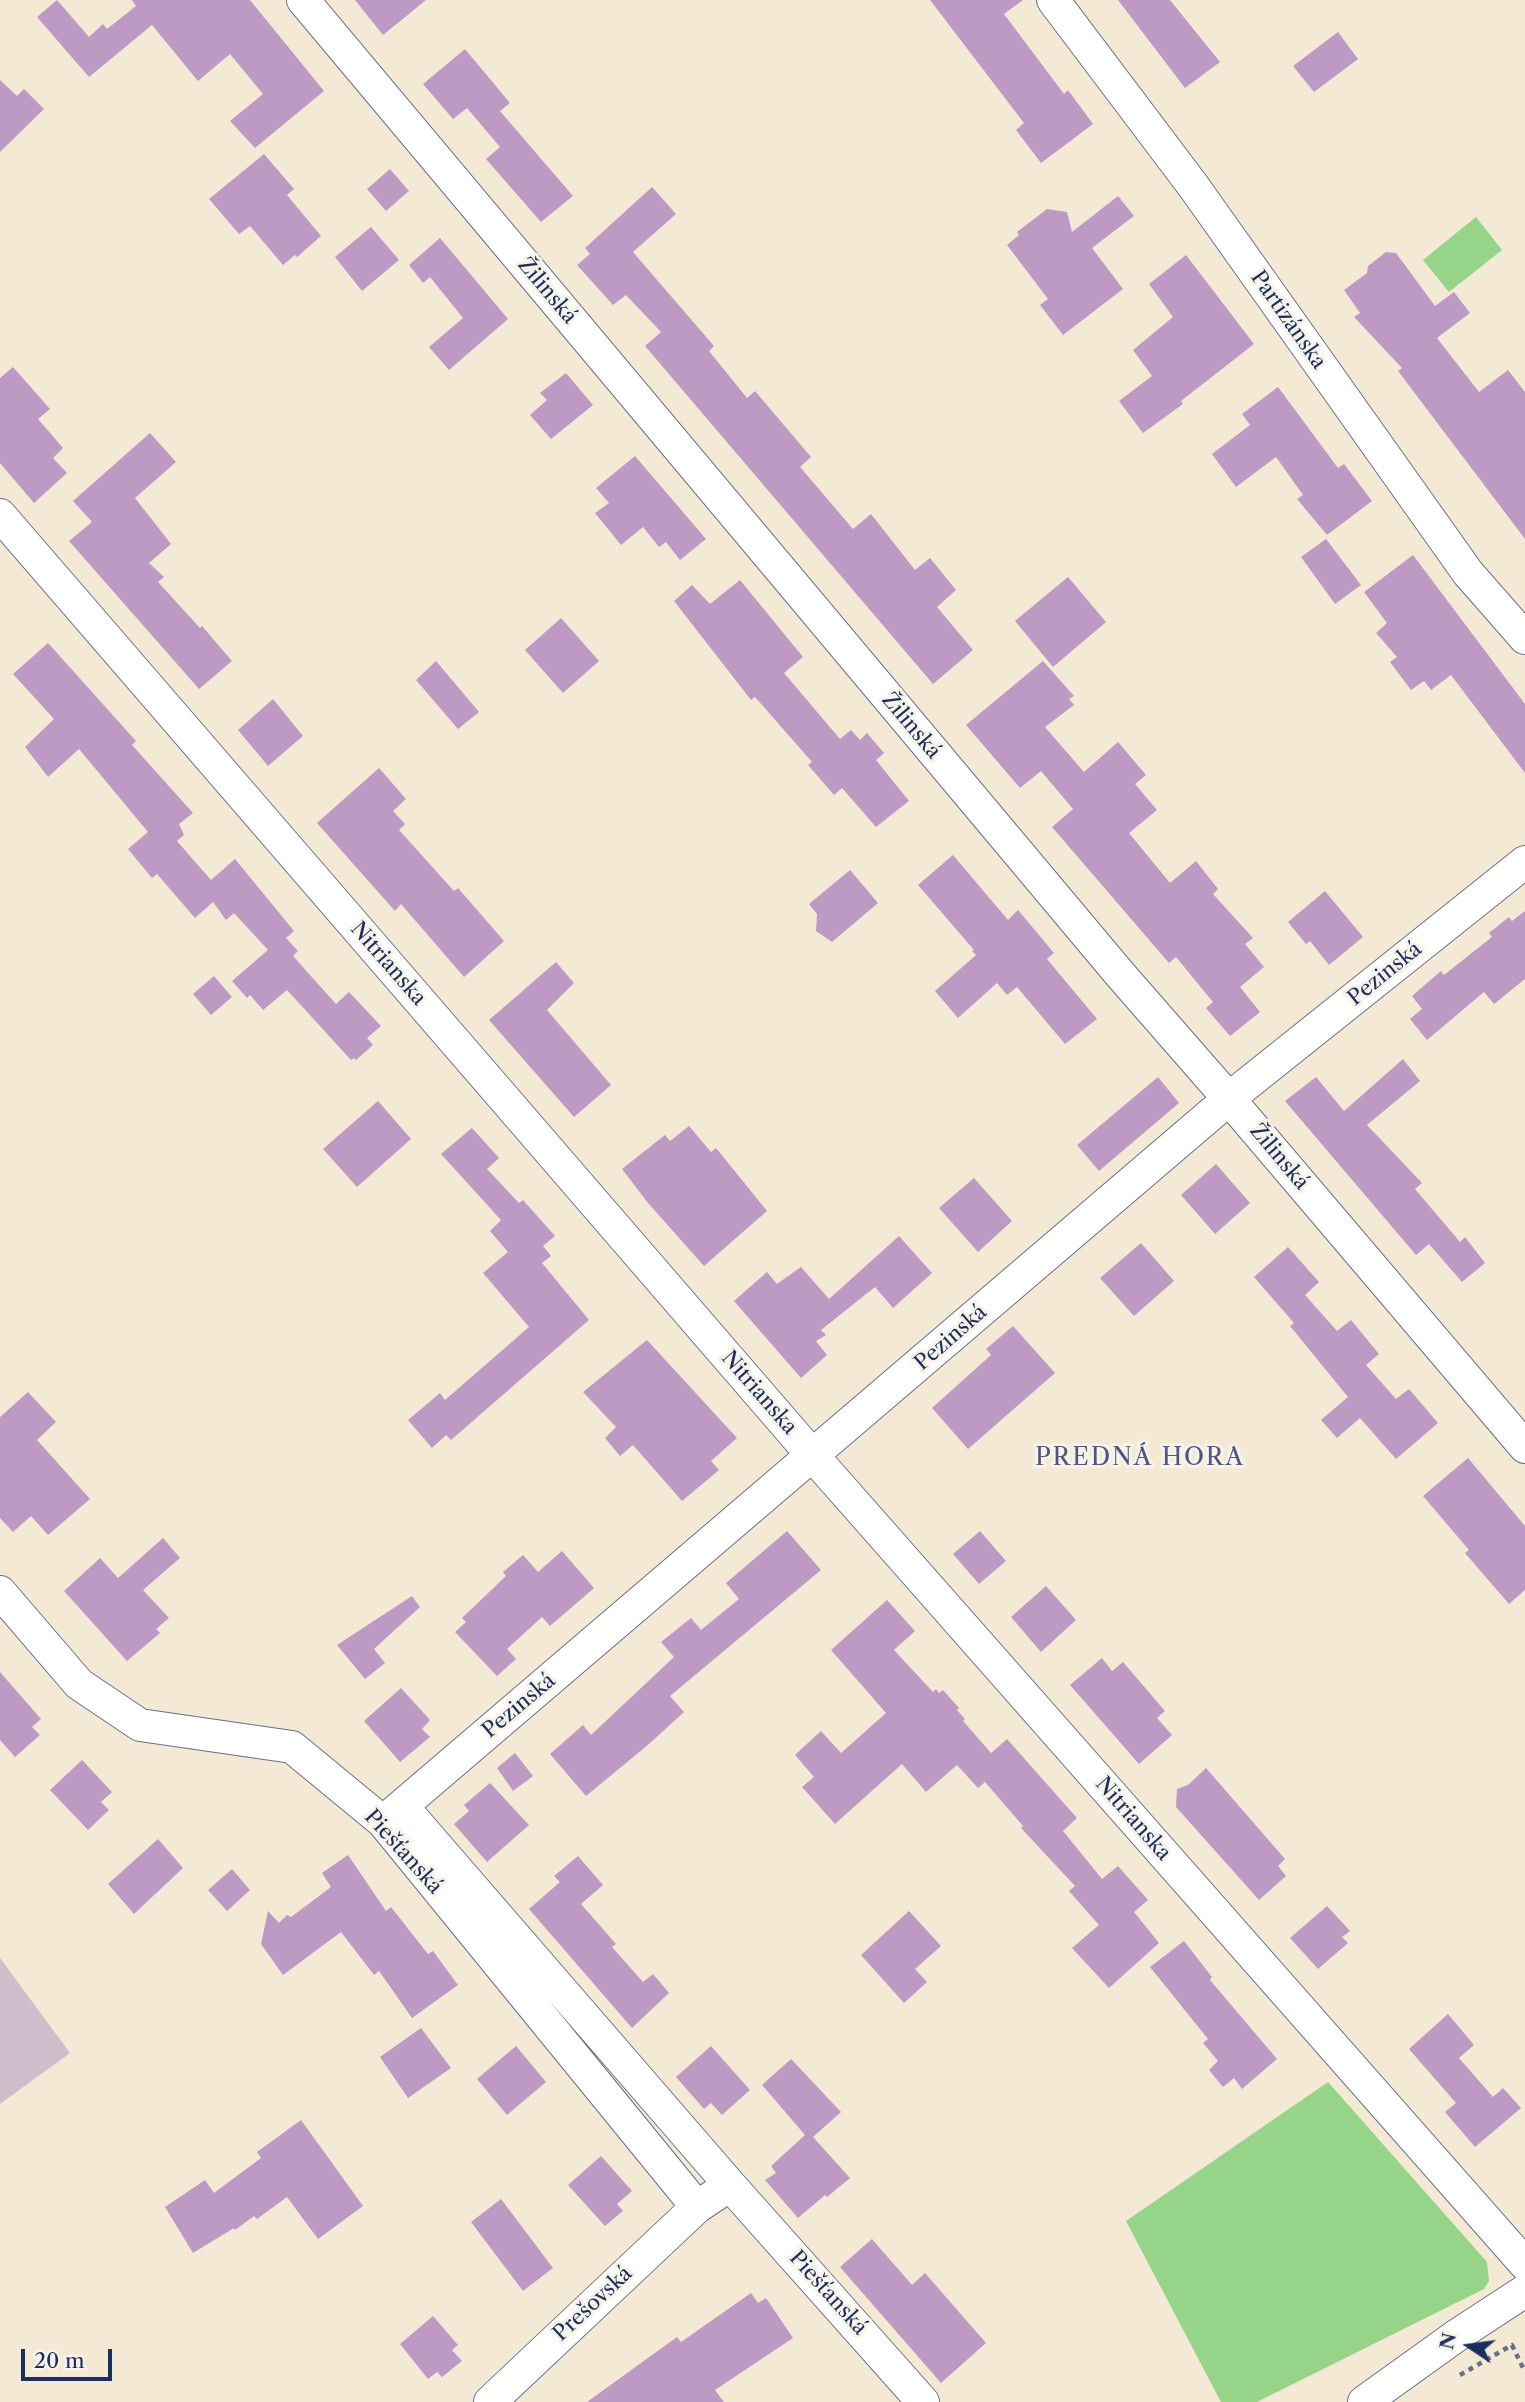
<!DOCTYPE html>
<meta charset="utf-8">
<style>
body{margin:0}
#map{position:relative;width:1525px;height:2402px;overflow:hidden;background:#f4e9d5;font-family:"Libre Caslon Text",serif}
canvas{display:block}
.north{position:absolute;left:1434px;top:2311px;width:70px;height:70px;-webkit-text-stroke:5px #f7f3e8;paint-order:stroke;rotate:283deg;font-size:19px;font-weight:700;line-height:28px;text-align:center;color:#1b2f5e}
.north::after{content:'';display:block;margin:auto;width:24px;height:32px;background:#1b2f5e;clip-path:polygon(50% 0,100% 100%,50% 72%,0 100%)}
.scale{position:absolute;left:21px;top:2349px;width:91px;height:32px;box-sizing:border-box;border:4px solid #1b2f5e;border-top:0;padding-left:9px;font-size:21px;line-height:24px;white-space:nowrap;color:#1b2f5e;-webkit-text-stroke:5px #f7f3e8;paint-order:stroke}
</style>
<div id="map">
<canvas width="1525" height="2402"></canvas>
<div class="north">N</div>
<div class="scale">20 m</div>
</div>
<script>
const g = document.querySelector('canvas').getContext('2d');
g.lineJoin = 'round';
function fillPath(path, color) { g.fillStyle = color; g.fill(path, 'evenodd'); }
const poly = rows => new Path2D(rows.map(r => 'M' + r).join(''));
function strokePath(path, color, width, dash) { g.strokeStyle = color; g.lineWidth = width; g.lineCap = dash ? 'butt' : 'round'; g.setLineDash(dash || []); g.stroke(path); }
function write(font, color, halo, rows, align = 'center') {
  g.font = font + ' "Libre Caslon Text",serif'; g.lineWidth = 6; g.setLineDash([]); g.textBaseline = 'middle'; g.strokeStyle = halo; g.fillStyle = color; for (const [text, x, y, turn = 0] of rows) {
    g.save(); g.translate(x, y); g.rotate((+turn || 0) * Math.PI / 180); g.textAlign = isNaN(turn) ? turn : align; if (halo) g.strokeText(text, 0, 0); g.fillText(text, 0, 0); g.restore();
  }
}
const industrial = poly([
 [0,1958,70,2053,0,2104]
]);
const green = poly([
 [1476,217,1502,250,1449,292,1423,260],
 [1328,2082,1487,2262,1489,2281,1484,2289,1257,2402,1221,2402,1126,2221]
]);
const building = poly([
 [57,0,89,37,103,24,107,29,136,6,132,0,250,0,324,91,255,148,230,121,263,94,230,54,198,81,152,25,89,77,37,17],
 [355,0,426,0,383,35],
 [930,0,1023,0,1004,14,1064,94,1068,90,1093,124,1041,163,1016,130,1024,123],
 [1118,0,1170,0,1220,62,1185,88],
 [1338,32,1358,59,1314,92,1293,66],
 [465,49,510,103,500,111,573,196,541,222,486,159,500,147,467,108,453,119,423,84],
 [0,80,17,96,24,89,44,109,0,152],
 [264,154,294,189,287,195,321,236,297,257,295,255,283,265,250,226,239,234,209,199],
 [390,169,409,191,386,211,367,189],
 [652,187,676,214,633,252,714,346,709,351,747,398,755,391,811,457,800,467,853,529,871,514,915,570,930,558,956,590,937,607,973,650,933,684,645,346,661,332,626,295,613,305,577,265,590,254,585,248],
 [1118,196,1134,216,1092,248,1123,289,1063,335,1040,305,1048,299,1007,245,1019,235,1017,232,1047,209,1067,212,1072,232],
 [371,227,399,260,362,291,335,257],
 [440,238,508,319,449,370,429,347,463,318,430,277,423,283,409,265],
 [1386,252,1396,253,1435,306,1454,292,1470,313,1437,338,1479,392,1508,370,1525,392,1525,539,1398,371,1402,368,1354,317,1360,313,1344,290,1367,273,1368,266],
 [1186,255,1254,344,1181,401,1183,404,1143,433,1119,401,1152,376,1133,350,1173,317,1149,284],
 [13,367,50,409,38,419,63,448,53,458,67,473,34,503,0,463,0,378],
 [566,373,593,405,551,439,530,415,547,400,540,393],
 [1278,387,1338,468,1344,464,1372,501,1327,535,1297,499,1303,495,1276,457,1236,487,1212,454,1250,425,1242,414],
 [150,433,176,462,135,498,171,544,149,563,164,577,158,582,200,628,202,626,232,661,199,689,69,541,92,522,73,501],
 [635,456,706,539,680,560,666,542,659,547,643,527,621,545,595,513,609,503,596,488],
 [1326,539,1361,585,1335,604,1301,557],
 [1413,555,1525,704,1525,773,1451,675,1431,690,1424,681,1411,690,1390,662,1397,657,1376,633,1387,623,1364,592],
 [1068,577,1106,622,1053,667,1015,621],
 [740,580,803,657,784,673,840,739,851,730,860,740,867,733,884,753,876,760,909,801,876,827,842,788,834,795,808,765,812,762,755,697,751,700,674,601,692,585,710,604],
 [561,618,599,661,563,693,525,650],
 [48,643,136,741,132,745,193,813,179,824,184,835,177,841,211,880,235,859,294,931,286,938,298,951,293,956,336,1004,349,992,381,1026,367,1038,373,1045,356,1060,354,1058,351,1060,287,990,263,1010,250,995,247,998,232,981,268,950,234,913,226,920,213,902,195,918,157,874,152,878,128,849,148,832,79,749,48,777,25,747,54,719,13,674],
 [436,661,479,712,458,729,416,680],
 [1043,661,1074,696,1069,699,1074,705,1045,727,1084,772,1118,742,1146,775,1135,784,1157,810,1129,833,1170,883,1196,861,1218,889,1213,894,1253,938,1245,944,1264,967,1240,987,1260,1012,1230,1036,1206,1008,1213,1002,1176,957,1169,963,1052,827,1073,809,1041,771,1020,788,966,725],
 [273,699,303,736,268,766,238,730],
 [379,768,406,799,393,811,405,824,399,830,454,891,458,888,504,941,464,977,401,904,395,911,317,823],
 [953,855,1008,920,1018,910,1054,953,1047,959,1097,1019,1065,1044,1017,987,1007,995,997,983,958,1018,935,991,976,955,972,951,974,950,918,885],
 [850,870,878,903,832,942,816,931,817,914,809,904],
 [1325,891,1363,937,1329,965,1310,941,1306,944,1288,922],
 [1525,911,1525,979,1494,1004,1484,992,1427,1040,1410,1019,1422,1009,1412,996,1441,971,1444,975,1492,937,1489,933,1509,917,1512,921],
 [556,962,574,983,547,1010,611,1085,574,1117,489,1020],
 [214,976,232,997,211,1015,193,994],
 [1403,1059,1420,1081,1367,1125,1422,1183,1415,1189,1460,1242,1465,1237,1485,1263,1462,1282,1429,1244,1416,1255,1285,1101,1316,1077,1344,1111],
 [1158,1077,1179,1103,1099,1171,1077,1145],
 [378,1101,411,1139,357,1187,323,1149],
 [689,1126,711,1152,716,1148,767,1211,704,1266,648,1203,622,1169,665,1135,670,1141],
 [472,1128,499,1158,487,1169,519,1203,523,1200,555,1236,543,1246,551,1256,542,1263,589,1320,451,1440,446,1435,432,1448,408,1420,440,1393,445,1400,529,1327,483,1273,508,1252,490,1231,501,1220,441,1154],
 [1216,1164,1250,1203,1215,1234,1181,1195],
 [974,1178,1012,1221,978,1252,939,1208],
 [899,1236,932,1273,893,1308,875,1287,821,1330,826,1335,816,1341,827,1355,801,1378,734,1301,767,1272,777,1284,801,1267,829,1299],
 [1141,1243,1174,1281,1134,1316,1100,1278],
 [1288,1247,1319,1282,1305,1295,1337,1331,1351,1320,1379,1354,1366,1365,1396,1399,1409,1389,1438,1423,1396,1459,1360,1418,1337,1438,1321,1420,1348,1397,1290,1326,1294,1323,1254,1277],
 [1013,1326,1055,1373,968,1449,932,1408,991,1355,986,1349],
 [647,1340,737,1438,711,1461,719,1470,682,1501,633,1445,620,1456,605,1438,616,1427,583,1392],
 [28,1392,56,1422,37,1440,90,1499,48,1535,31,1516,13,1532,0,1518,0,1417],
 [1468,1458,1525,1526,1525,1590,1509,1604,1465,1553,1469,1550,1423,1496],
 [787,1531,821,1570,670,1696,684,1712,649,1744,586,1796,550,1754,583,1725,591,1735,674,1657,661,1642,691,1618,701,1630,739,1599,726,1583],
 [980,1531,1006,1561,979,1584,953,1554],
 [163,1538,180,1558,143,1590,169,1618,156,1629,160,1633,127,1661,64,1591,100,1558,118,1578],
 [562,1551,594,1588,550,1626,542,1617,507,1649,516,1659,497,1676,455,1632,466,1622,462,1618,506,1576,503,1572,523,1555,538,1572],
 [1046,1586,1076,1620,1041,1652,1011,1617],
 [412,1596,420,1607,374,1649,385,1663,365,1679,337,1645],
 [887,1600,915,1631,894,1650,933,1692,936,1689,939,1693,943,1690,959,1708,957,1710,965,1719,963,1721,991,1753,1007,1739,1077,1818,1063,1831,1102,1879,1118,1866,1148,1900,1134,1912,1159,1943,1109,1988,1072,1948,1099,1925,1069,1891,1075,1886,1021,1828,1023,1826,985,1782,978,1788,957,1765,926,1792,902,1764,835,1824,802,1787,814,1777,795,1755,821,1731,841,1753,886,1713,831,1650],
 [1102,1658,1112,1671,1123,1662,1165,1711,1157,1718,1172,1735,1139,1764,1070,1685],
 [0,1672,41,1719,32,1727,40,1735,15,1757,0,1740],
 [401,1688,430,1720,422,1729,430,1737,400,1762,364,1721],
 [515,1753,533,1776,513,1791,497,1768],
 [82,1760,112,1792,101,1802,109,1810,88,1830,50,1790],
 [1206,1768,1285,1859,1278,1866,1286,1876,1259,1900,1176,1807,1177,1789,1188,1785],
 [490,1783,529,1825,487,1862,454,1824,469,1811,464,1805],
 [158,1839,183,1868,134,1914,108,1884],
 [348,1855,386,1911,391,1907,428,1954,433,1951,458,1985,412,2018,379,1971,374,1975,341,1932,283,1975,261,1944,268,1911,279,1923,287,1915,291,1917,331,1887,322,1873],
 [578,1856,603,1885,581,1904,616,1944,612,1947,643,1982,653,1974,669,1993,632,2028,529,1909,560,1882,554,1876],
 [232,1869,250,1890,227,1911,208,1890],
 [1327,1906,1350,1931,1342,1937,1348,1943,1318,1969,1290,1938],
 [909,1911,941,1946,915,1969,927,1982,904,2003,861,1955],
 [1184,1941,1212,1977,1210,1980,1277,2059,1242,2089,1234,2078,1223,2087,1209,2070,1218,2061,1203,2043,1208,2039,1150,1967],
 [1448,2014,1474,2045,1459,2058,1493,2097,1503,2088,1521,2108,1475,2147,1445,2112,1456,2103,1409,2049],
 [421,2028,451,2068,408,2098,380,2057],
 [516,2046,546,2082,507,2115,477,2079],
 [711,2046,750,2090,722,2115,711,2103,704,2109,676,2077],
 [791,2059,841,2112,813,2137,850,2178,827,2197,825,2195,798,2218,765,2180,776,2173,771,2166,805,2135,762,2085],
 [301,2120,363,2206,318,2239,287,2197,257,2219,254,2216,235,2230,234,2228,193,2253,165,2207,205,2180,214,2193,261,2158,257,2152],
 [601,2156,632,2191,617,2204,623,2211,605,2226,568,2185],
 [501,2199,553,2268,523,2291,471,2222],
 [872,2239,912,2285,925,2273,986,2343,941,2383,840,2267],
 [751,2293,758,2303,766,2298,793,2338,715,2390,724,2402,587,2402,677,2337,681,2342],
 [433,2316,458,2345,452,2350,462,2361,442,2377,437,2372,428,2379,400,2344]
]);
const path = poly([
 [1460,2375,1512,2345,1525,2372]
]);
const street = poly([
 [303,0,1119,973,1229,1099,1525,1447],
 [1053,0,1194,187,1468,573,1525,638],
 [0,515,813,1456,1525,2264],
 [0,1592,79,1684,140,1725,292,1747,383,1822,697,2207,730,2185,923,2402],
 [402,1806,730,2185],
 [383,1822,1237,1092,1525,862],
 [490,2402,697,2207],
 [1364,2402,1456,2336,1525,2291]
]);
const streetNames = [
 ["Žilinská",547,291,50],
 ["Partizánska",1288,320,55],
 ["Žilinská",911,726,50],
 ["Nitrianska",388,964,49],
 ["Pezinská",1385,974,-39],
 ["Žilinská",1279,1157,50],
 ["Pezinská",951,1338,-41],
 ["Nitrianska",759,1393,49],
 ["Pezinská",519,1706,-40],
 ["Nitrianska",1133,1819,49],
 ["Piešťanská",403,1852,48],
 ["Piešťanská",828,2293,48],
 ["Prešovská",593,2304,-43]
];
const quarterNames = [
 ["PREDNÁ HORA",1140,1458]
];
fillPath(industrial, '#d0bdcc');
fillPath(green, '#96d489');
fillPath(building, '#bd9ac4');
strokePath(street, '#677088', 34);
strokePath(path, '#677088', 4.5, [5, 5]);
strokePath(street, '#fff', 32);
write('21px', '#1b2f5e', '#f7f3e8', streetNames);
g.letterSpacing = '2px';
write('24px', '#545482', '#f7f3e8', quarterNames);
g.letterSpacing = '0px';
</script>
